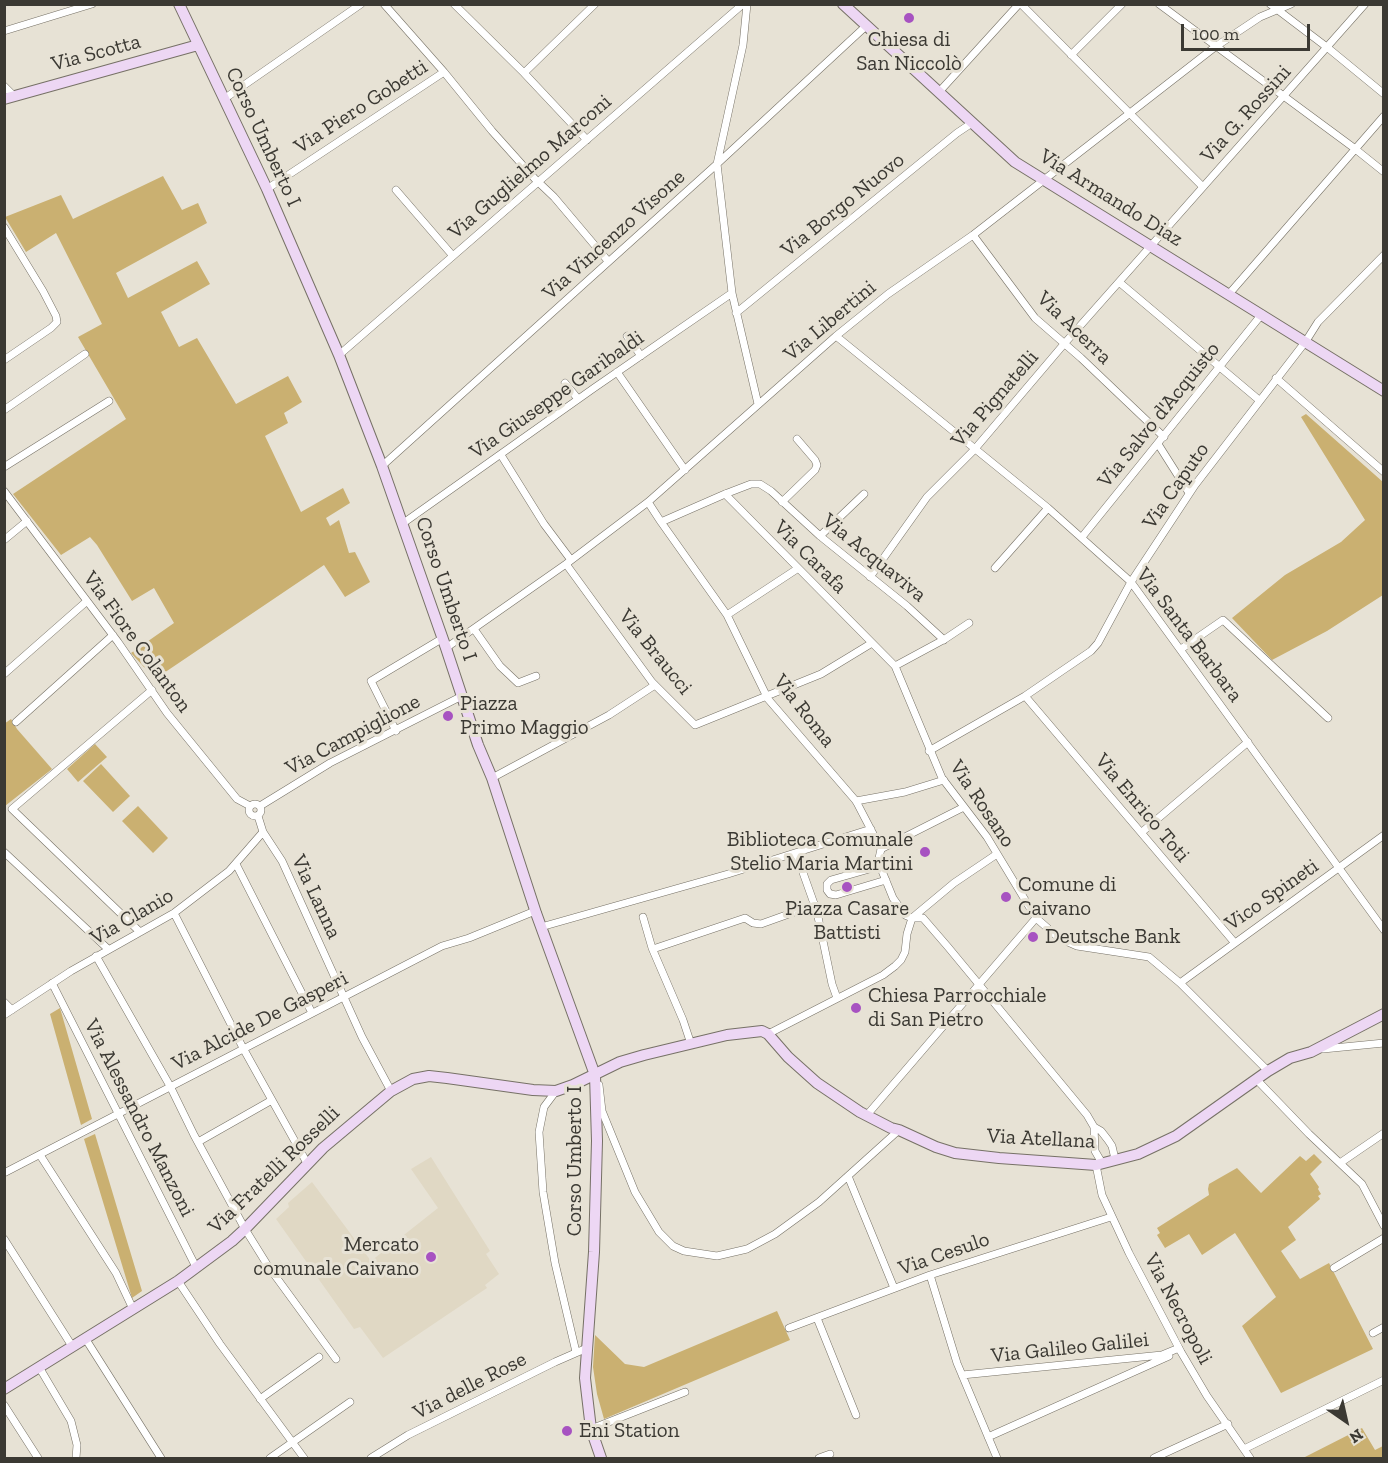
<!DOCTYPE html>
<meta charset="utf-8">
<style>
body{margin:0}
#map{position:relative;width:1388px;height:1463px;overflow:hidden;background:#e7e2d5;font-family:"Zilla Slab",serif}
canvas{display:block}
.frame{position:absolute;inset:0;border:6px solid #3b3933;pointer-events:none}
.north{position:absolute;left:1316px;top:1391px;width:60px;height:60px;-webkit-text-stroke:4px #e7e2d5;paint-order:stroke;rotate:146deg;font-size:16px;font-weight:700;line-height:24px;text-align:center;color:#3b3933}
.north::after{content:'';display:block;margin:auto;width:21px;height:27px;background:#3b3933;clip-path:polygon(50% 0,100% 100%,50% 72%,0 100%)}
.scale{position:absolute;left:1181px;top:24px;width:129px;height:27px;box-sizing:border-box;border:3px solid #3b3933;border-top:0;padding-left:8px;font-size:18px;line-height:21px;white-space:nowrap;color:#3b3933;-webkit-text-stroke:4px #e7e2d5;paint-order:stroke}
</style>
<div id="map">
<canvas width="1388" height="1463"></canvas>
<div class="frame"></div>
<div class="north">N</div>
<div class="scale">100 m</div>
</div>
<script>
const g = document.querySelector('canvas').getContext('2d');
g.lineJoin = 'round';
function fillPath(path, color) { g.fillStyle = color; g.fill(path, 'evenodd'); }
const poly = rows => new Path2D(rows.map(r => 'M' + r).join(''));
function strokePath(path, color, width, dash) { g.strokeStyle = color; g.lineWidth = width; g.lineCap = dash ? 'butt' : 'round'; g.setLineDash(dash || []); g.stroke(path); }
function write(font, color, halo, rows, align = 'center') {
  g.font = font + ' "Zilla Slab",serif'; g.lineWidth = 6; g.setLineDash([]); g.textBaseline = 'middle'; g.strokeStyle = halo; g.fillStyle = color; for (const [text, x, y, turn = 0] of rows) {
    g.save(); g.translate(x, y); g.rotate((+turn || 0) * Math.PI / 180); g.textAlign = isNaN(turn) ? turn : align; if (halo) g.strokeText(text, 0, 0); g.fillText(text, 0, 0); g.restore();
  }
}
const built = poly([
 [431,1157,490,1251,486,1254,499,1274,485,1285,487,1288,383,1358,360,1327,354,1329,276,1219,289,1207,288,1203,312,1182,371,1261,438,1208,411,1169]
]);
const green = poly([
 [163,176,182,210,198,203,207,223,116,273,128,298,197,261,210,284,161,312,179,347,197,338,236,404,288,376,302,402,284,413,288,423,265,436,301,512,343,488,350,503,326,518,330,526,339,520,349,553,355,552,370,582,345,597,324,565,155,679,131,653,174,623,154,588,132,601,97,545,90,537,61,555,13,494,126,419,78,337,102,324,56,233,26,252,5,217,61,195,73,219],
 [1306,414,1383,482,1383,595,1327,631,1272,660,1232,618,1285,575,1341,542,1365,520,1301,417],
 [11,719,17,729,52,769,5,806,4,724],
 [95,744,107,757,78,782,67,769],
 [101,764,130,796,113,812,83,781],
 [138,806,168,838,153,853,122,821],
 [60,1008,92,1119,81,1125,50,1014],
 [95,1134,142,1291,132,1298,84,1139],
 [1314,1154,1322,1162,1310,1174,1319,1187,1318,1189,1321,1194,1318,1196,1320,1199,1288,1227,1296,1240,1281,1251,1300,1279,1329,1263,1373,1349,1281,1393,1242,1326,1276,1297,1235,1233,1202,1255,1189,1234,1165,1248,1157,1235,1160,1233,1157,1228,1209,1195,1208,1189,1209,1184,1237,1168,1261,1193,1300,1156,1306,1161],
 [777,1311,790,1340,604,1419,597,1394,593,1367,595,1335,625,1364,644,1367],
 [1362,1428,1375,1450,1383,1446,1383,1458,1303,1458]
]);
const street = poly([
 [384,4,444,72,492,131,535,179,554,197,608,261],
 [454,4,524,73,587,140],
 [747,4,743,45,717,164,732,293,758,404],
 [1021,4,1203,187],
 [1159,4,1354,148,1384,172],
 [1270,4,1328,48,1384,94],
 [4,31,92,4],
 [1071,55,1122,4],
 [524,73,595,4],
 [4,86,14,96],
 [939,92,1019,4],
 [224,99,361,4],
 [267,189,444,72],
 [396,190,453,256],
 [4,227,43,291,56,316,57,322,51,328,4,360],
 [973,235,1035,318,1081,358,1164,437],
 [1119,282,1259,400],
 [1229,294,1384,116],
 [736,313,957,133,972,123],
 [627,336,641,356],
 [836,336,1048,508,1131,582,1384,930],
 [339,355,743,4],
 [617,372,685,470],
 [1276,378,1384,472],
 [565,383,578,399],
 [4,410,85,354],
 [1158,444,1189,493],
 [501,455,544,524,571,560],
 [382,466,717,164,866,26],
 [4,467,109,401],
 [4,491,118,642,167,713,237,799,250,806],
 [725,494,895,666,942,778,987,837,1036,918,1059,938,1077,946,1149,957,1180,983,1268,1071],
 [648,502,661,522,725,494,751,484,760,484,771,491,820,536,907,606,944,640],
 [782,502,815,470,817,465,815,460,797,439],
 [661,522,727,615,768,699,856,801,881,849,879,858,880,866,893,898,905,915,912,918],
 [402,524,594,388,732,293],
 [820,536,864,494],
 [1082,537,1262,314],
 [4,540,27,521],
 [566,564,652,682,695,725,821,674,872,643],
 [995,568,1048,508],
 [870,577,927,497,974,450,1064,344,1365,4],
 [727,615,797,569],
 [474,629,500,666,518,683,536,676],
 [446,648,566,564,648,502,836,336,888,294,973,235,1215,47,1260,17,1291,4],
 [1181,649,1223,620,1328,718],
 [895,666,945,639,969,623],
 [4,674,87,601],
 [1025,696,1234,942],
 [16,722,113,635],
 [396,731,371,681,443,638],
 [929,751,1025,696,1091,651,1098,643,1131,582,1195,485,1306,341,1318,322,1384,255],
 [492,778,609,715,655,685],
 [856,801,905,792,944,780],
 '249 810a6 6 0 1 1 12 0a6 6 0 1 1-12 0Z',
 [260,806,330,763,462,696],
 [258,816,263,832,282,861,362,1037,391,1091],
 [1142,832,1248,742],
 [881,849,964,807],
 [4,852,108,949],
 [796,853,817,912,832,984,837,998],
 [236,864,312,1013],
 [880,866,831,880,827,884,827,890,830,894,836,895,886,880],
 [174,913,243,1048,307,1163],
 [643,917,652,948,683,1020,691,1044],
 [912,918,923,918,948,947,1087,1115,1094,1127,1101,1131,1108,1140,1112,1146,1115,1159],
 [541,927,728,874,871,829],
 [140,932,12,809,152,690],
 [653,949,745,918,753,923,761,924,814,905],
 [96,956,170,1086,194,1135,245,1229,268,1266,336,1359],
 [52,983,196,1267],
 [1180,983,1384,835],
 [4,1002,12,1010],
 [4,1015,71,971,174,913,229,871,263,832],
 [768,1034,883,975,895,966,901,960,905,952,907,934,912,918,954,883,997,854],
 [1323,1049,1384,1043],
 [1257,1080,1309,1134,1362,1184,1384,1226],
 [599,1085,602,1111,635,1192,659,1232,673,1246,684,1251,717,1256,747,1249,775,1234,819,1202,899,1130],
 [556,1091,544,1107,539,1132,543,1192,555,1263,576,1352],
 [867,1115,1036,918],
 [1094,1127,1095,1151,1102,1163],
 [198,1142,272,1100],
 [40,1155,116,1273,133,1309],
 [1340,1163,1384,1133],
 [1096,1165,1102,1195,1129,1253,1181,1352,1207,1396,1250,1458],
 [4,1173,442,946,469,938,535,911],
 [848,1176,894,1288],
 [4,1239,72,1346],
 [1334,1268,1384,1238],
 [930,1275,957,1363,997,1458],
 [178,1281,220,1344,304,1458],
 [817,1318,856,1415],
 [789,1328,930,1275,1111,1217],
 [1373,1333,1384,1327],
 [85,1338,161,1458],
 [39,1367,71,1421,77,1445,76,1458],
 [962,1375,1162,1355,1179,1348],
 [260,1399,319,1357],
 [4,1405,38,1458],
 [591,1429,685,1392],
 [988,1437,1169,1356],
 [1244,1449,1384,1380],
 [270,1458,350,1402],
 [371,1458,408,1435,555,1362,587,1348],
 [819,1458,830,1454],
 [1154,1458,1228,1424]
]);
const secondary = poly([
 [179,4,267,189,339,355,382,466,446,648,478,745,492,778,536,913,595,1075,597,1141,594,1252,585,1378,591,1429,601,1458],
 [843,4,1015,162,1384,391],
 [4,99,198,45],
 [4,1389,178,1281,232,1241,245,1229,323,1148,391,1091,413,1079,429,1076,447,1078,533,1090,556,1091,573,1085,620,1062,644,1055,727,1035,762,1031,768,1034,788,1057,817,1083,860,1112,891,1128,899,1130,936,1147,955,1153,999,1158,1096,1165,1138,1154,1176,1136,1268,1071,1290,1058,1311,1052,1384,1014]
]);
const markers = [
 [909,18,6,"#a752c1"],
 [448,716,6,"#a752c1"],
 [925,852,6,"#a752c1"],
 [847,887,6,"#a752c1"],
 [1006,897,6,"#a752c1"],
 [1033,937,6,"#a752c1"],
 [856,1008,6,"#a752c1"],
 [431,1257,6,"#a752c1"],
 [567,1431,6,"#a752c1"]
];
const poiNames = [
 ["Chiesa di",909,40,"center"],
 ["San Niccolò",909,64,"center"],
 ["Piazza",460,704],
 ["Primo Maggio",460,728],
 ["Biblioteca Comunale",913,840,"right"],
 ["Stelio Maria Martini",913,864,"right"],
 ["Comune di",1018,885],
 ["Caivano",1018,909],
 ["Piazza Casare",847,909,"center"],
 ["Battisti",847,933,"center"],
 ["Deutsche Bank",1045,937],
 ["Chiesa Parrocchiale",868,996],
 ["di San Pietro",868,1020],
 ["Mercato",419,1245,"right"],
 ["comunale Caivano",419,1269,"right"],
 ["Eni Station",579,1431]
];
const streetNames = [
 ["Via Scotta",96,53,-15],
 ["Via Piero Gobetti",361,107,-33],
 ["Via G. Rossini",1246,114,-48],
 ["Corso Umberto I",263,137,65],
 ["Via Guglielmo Marconi",530,167,-41],
 ["Via Armando Diaz",1111,198,32],
 ["Via Borgo Nuovo",843,205,-39],
 ["Via Vincenzo Visone",614,235,-42],
 ["Via Libertini",830,321,-40],
 ["Via Acerra",1074,328,44],
 ["Via Giuseppe Garibaldi",557,395,-35],
 ["Via Pignatelli",995,399,-49],
 ["Via Salvo d'Acquisto",1159,415,-51],
 ["Via Caputo",1176,486,-55],
 ["Via Carafa",810,557,45],
 ["Via Acquaviva",874,558,39],
 ["Corso Umberto I",446,589,71],
 ["Via Santa Barbara",1189,635,53],
 ["Via Fiore Colanton",137,642,54],
 ["Via Braucci",655,652,51],
 ["Via Roma",804,711,52],
 ["Via Campiglione",353,735,-28],
 ["Via Rosano",982,804,56],
 ["Via Enrico Toti",1142,808,50],
 ["Vico Spineti",1272,895,-35],
 ["Via Lanna",316,897,65],
 ["Via Clanio",132,917,-30],
 ["Via Alcide De Gasperi",260,1021,-27],
 ["Via Alessandro Manzoni",139,1118,63],
 ["Via Atellana",1041,1139,3],
 ["Corso Umberto I",575,1161,-90],
 ["Via Fratelli Rosselli",274,1170,-44],
 ["Via Cesulo",944,1254,-19],
 ["Via Necropoli",1178,1309,62],
 ["Via Galileo Galilei",1070,1348,-6],
 ["Via delle Rose",470,1386,-27]
];
fillPath(built, '#e0d8c4');
fillPath(green, '#cab071');
strokePath(street, '#767166', 8);
strokePath(secondary, '#767166', 12);
strokePath(street, '#fff', 7);
strokePath(secondary, '#edd7f4', 10);
for (const [x, y, r, color] of markers) { const dot = new Path2D(); dot.arc(x, y, r, 0, 2 * Math.PI); g.fillStyle = color; g.fill(dot); strokePath(dot, '#e7e2d5', 2); }
write('21px', '#3b3933', '#e7e2d5', poiNames, 'left');
write('21px', '#3b3933', '#e7e2d5', streetNames);
</script>
